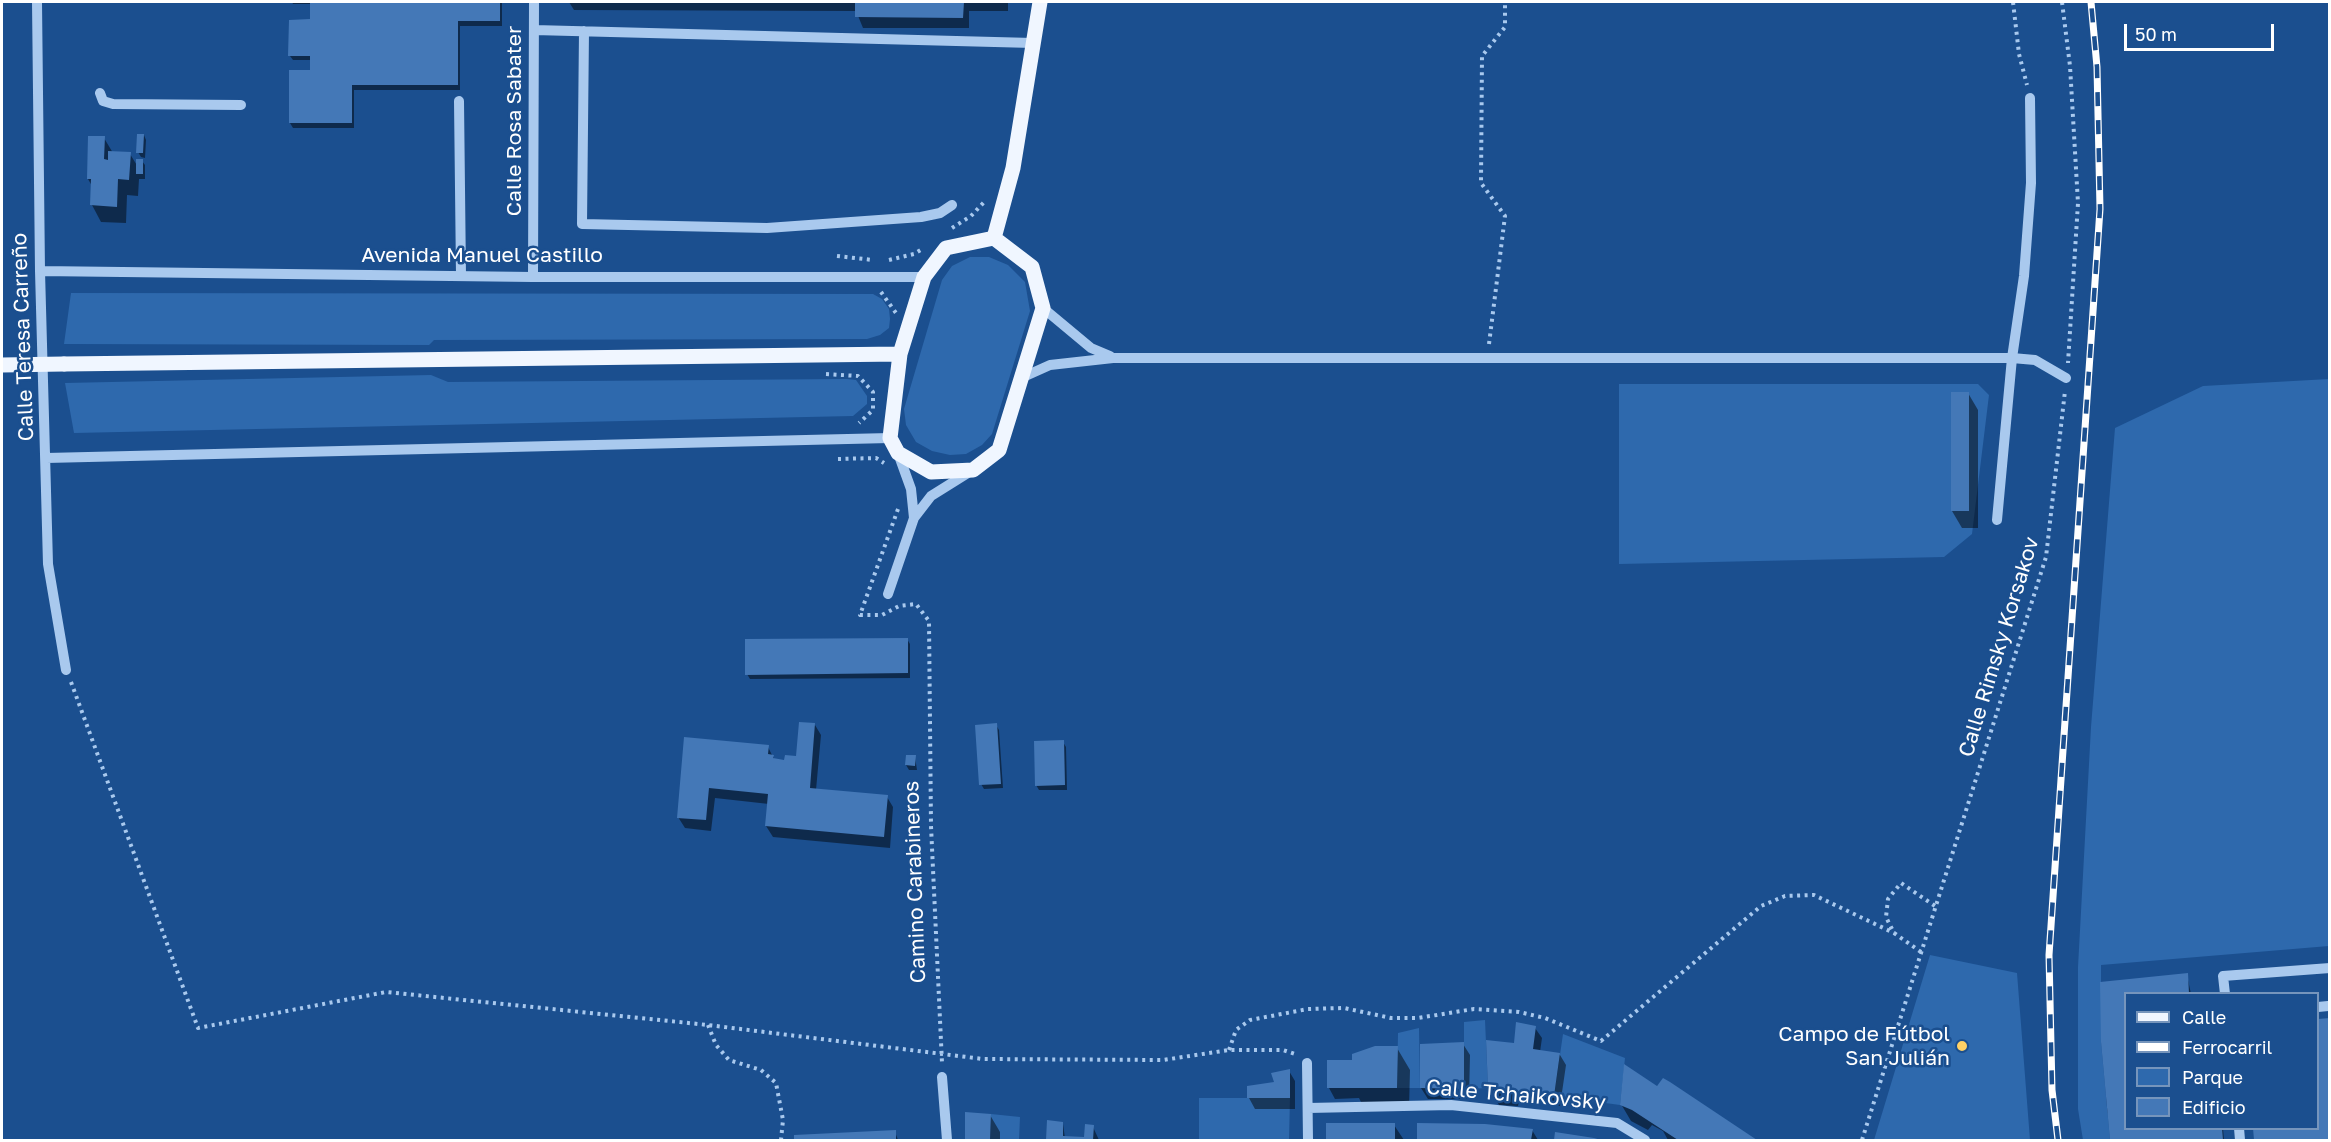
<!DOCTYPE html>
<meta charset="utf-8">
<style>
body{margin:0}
#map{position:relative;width:2331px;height:1142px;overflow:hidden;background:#1b4f8f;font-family:"Golos Text",sans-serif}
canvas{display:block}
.frame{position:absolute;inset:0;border:3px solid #fff;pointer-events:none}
.legend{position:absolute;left:2124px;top:992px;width:195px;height:138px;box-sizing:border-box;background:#1b4f8f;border:2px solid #7695bc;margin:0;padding:8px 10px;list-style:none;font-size:18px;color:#fff}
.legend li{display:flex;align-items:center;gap:12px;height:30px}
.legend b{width:30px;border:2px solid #7695bc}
.scale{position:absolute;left:2124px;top:24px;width:150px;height:27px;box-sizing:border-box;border:3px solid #fff;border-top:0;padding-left:8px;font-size:18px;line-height:21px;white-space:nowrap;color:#fff;-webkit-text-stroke:4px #1b4f8f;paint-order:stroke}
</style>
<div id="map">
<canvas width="2331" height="1142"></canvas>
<div class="frame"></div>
<ul class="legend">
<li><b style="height:8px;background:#f0f6ff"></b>Calle</li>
<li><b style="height:8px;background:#fff"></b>Ferrocarril</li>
<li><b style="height:16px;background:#2e69ad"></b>Parque</li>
<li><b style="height:16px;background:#4478b7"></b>Edificio</li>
</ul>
<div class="scale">50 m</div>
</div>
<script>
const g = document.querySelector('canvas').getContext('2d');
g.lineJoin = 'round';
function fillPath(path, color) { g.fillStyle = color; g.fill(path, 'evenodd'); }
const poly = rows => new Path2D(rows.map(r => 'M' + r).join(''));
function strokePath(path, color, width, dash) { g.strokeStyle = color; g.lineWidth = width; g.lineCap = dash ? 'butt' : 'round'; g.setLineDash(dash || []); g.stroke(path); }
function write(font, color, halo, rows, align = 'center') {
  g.font = font + ' "Golos Text",sans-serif'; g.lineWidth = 5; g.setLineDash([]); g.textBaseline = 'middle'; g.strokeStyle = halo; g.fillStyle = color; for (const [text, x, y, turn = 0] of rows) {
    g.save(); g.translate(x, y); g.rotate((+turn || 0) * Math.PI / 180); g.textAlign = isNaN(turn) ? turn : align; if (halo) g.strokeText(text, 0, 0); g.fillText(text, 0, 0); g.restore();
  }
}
const green = poly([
 [970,257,989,257,1008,265,1025,282,1030,311,992,434,982,445,966,454,950,455,932,451,916,442,906,425,904,409,942,280,952,266],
 [71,293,873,294,882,299,889,309,890,319,889,328,880,335,867,339,434,340,429,345,64,344],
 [431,375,448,382,847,379,856,380,867,396,867,404,853,416,74,433,65,383],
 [2329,379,2329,946,2101,965,2101,1042,2110,1140,2083,1140,2078,1109,2078,967,2091,727,2115,428,2203,386],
 [1619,384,1978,384,1989,395,1972,534,1944,557,1619,564],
 [1930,955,2017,973,2030,1140,1874,1140],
 [1485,1020,1488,1088,1464,1089,1464,1022],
 [1419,1028,1420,1088,1397,1088,1398,1033],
 [1563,1034,1625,1058,1620,1105,1554,1096],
 [1199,1098,1290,1098,1289,1140,1199,1139],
 [991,1114,1020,1117,1019,1140,990,1140]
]);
const shadow = poly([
 [292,2,502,2,502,26,460,26,460,90,354,90,354,128,293,128,290,123,312,71,312,60,293,60,290,56,312,21,312,4,293,4],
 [569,2,1008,2,1008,11,969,11,969,28,863,28,856,11,574,10],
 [144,135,146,140,145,158,141,157,138,152],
 [104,138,113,153,130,154,138,167,142,161,145,165,145,179,139,179,138,196,127,195,126,223,101,222,92,205,92,186,88,179],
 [1953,393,1968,393,1978,410,1978,528,1962,528,1952,511],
 [907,639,910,644,910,678,750,679,747,674],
 [815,725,821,735,816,790,887,797,893,807,890,848,773,837,766,826,769,804,715,798,711,831,685,828,678,817,685,739,768,747,774,759,786,761,797,757],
 [996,725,999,730,1003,788,984,789,981,784],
 [1063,742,1066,747,1067,790,1039,790,1036,785],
 [915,757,917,770,909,770,906,765],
 [2187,975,2191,994,2126,994,2126,1128,2223,1128,2224,1140,2112,1140,2107,1107,2102,983],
 [2330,1019,2330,1140,2256,1140,2255,1128,2318,1128,2318,1020],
 [1535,1028,1542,1038,1540,1052,1560,1055,1566,1065,1560,1106,1519,1101,1518,1106,1499,1105,1490,1088,1513,1044],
 [1463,1044,1470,1055,1469,1099,1428,1099,1421,1088],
 [1397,1048,1410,1070,1409,1109,1362,1104,1359,1098,1335,1099,1329,1088,1351,1061],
 [1289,1071,1295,1081,1295,1109,1255,1109,1249,1098,1276,1084],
 [1664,1080,1754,1140,1668,1140,1663,1131,1652,1125,1648,1130,1631,1121,1621,1104,1656,1087],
 [967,1113,990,1115,1000,1132,1000,1140,967,1140],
 [1049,1122,1063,1124,1065,1138,1085,1139,1093,1127,1099,1140,1048,1140],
 [1327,1125,1394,1125,1404,1140,1327,1140],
 [1419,1125,1532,1130,1538,1140,1418,1140],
 [895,1132,898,1140,796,1140,796,1136],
 [1556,1134,1598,1140,1555,1140]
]);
const building = poly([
 [310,2,500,2,500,21,458,21,458,85,352,85,352,123,289,123,289,70,310,70,310,56,288,56,289,20,310,19],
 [855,2,964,2,963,18,855,17],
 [137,134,144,134,143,153,136,153],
 [88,136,105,136,104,159,108,160,108,151,131,152,129,180,118,179,117,207,90,205,91,179,87,179],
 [136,159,143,159,143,174,136,174],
 [1951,392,1969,392,1969,511,1951,511],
 [908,638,908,673,745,675,745,639],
 [799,722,815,723,810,788,888,795,884,837,765,826,768,794,709,788,706,820,677,818,684,737,769,745,768,754,774,755,773,758,784,760,785,755,796,756],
 [997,723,1001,784,979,785,975,725],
 [1064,740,1065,785,1035,786,1034,741],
 [906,755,916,755,915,766,905,765],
 [2188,973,2189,994,2126,994,2126,1128,2222,1128,2223,1140,2110,1140,2101,1042,2100,982],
 [2330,1018,2330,1140,2254,1140,2253,1128,2318,1128,2318,1019],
 [1516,1022,1536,1026,1533,1049,1560,1053,1554,1096,1488,1088,1486,1040,1514,1043],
 [1464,1042,1464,1089,1420,1088,1420,1044],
 [1375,1046,1398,1046,1397,1088,1327,1088,1327,1060,1352,1060,1352,1054],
 [1624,1064,1657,1086,1663,1078,1670,1082,1757,1140,1678,1140,1632,1110,1620,1105],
 [1290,1069,1290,1098,1247,1098,1247,1086,1274,1082,1271,1073],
 [965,1112,991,1114,990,1140,965,1140],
 [1047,1120,1063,1122,1063,1136,1084,1137,1085,1124,1094,1125,1093,1140,1046,1140],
 [1326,1123,1395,1123,1395,1140,1326,1140],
 [1417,1123,1485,1124,1533,1129,1531,1140,1417,1140],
 [896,1130,896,1140,794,1140,794,1135],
 [1555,1132,1594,1138,1601,1140,1554,1140]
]);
const path = poly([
 [2013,2,2019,54,2027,85],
 [2062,2,2070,66,2078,203,2068,363],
 [952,228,971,216,985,201],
 [837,256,873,260],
 [889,260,914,254,924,248],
 [881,292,896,313],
 [1489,344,1505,216,1481,183,1482,56,1505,27,1505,2],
 [826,374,858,376,873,392,873,410,859,423],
 [838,459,876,458,884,463],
 [898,509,860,615,882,615,899,606,916,604,929,621,931,826,942,1063],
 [71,682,198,1028,386,992,708,1025,983,1059,1163,1060,1229,1050,1283,1050,1295,1054],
 [1921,952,1894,933,1886,917,1888,899,1901,883,1935,906],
 [708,1025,716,1045,729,1060,761,1070,776,1083,783,1120,781,1140],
 [1229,1050,1236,1030,1250,1020,1308,1009,1344,1008,1391,1018,1418,1018,1474,1009,1519,1012,1545,1018,1601,1041,1761,906,1785,896,1814,895,1894,933],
 [1862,1140,2046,557,2065,391]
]);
const minor = poly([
 [37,2,40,271,48,564,66,670],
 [534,30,1033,43],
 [584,31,582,224,767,228,921,217,940,213,952,205],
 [100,93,103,101,113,104,241,105],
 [459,101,461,276],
 [40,271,533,277,924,277],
 [533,277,534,2],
 [1043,308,1091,348,1110,356],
 [1021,378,1050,365,1113,358,2012,358,2035,360,2066,378],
 [898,453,911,489,914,518],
 [46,458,890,438],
 [1997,520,2012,358,2024,276,2031,183,2030,98],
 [888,594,914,518,931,496,971,471],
 [2225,994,2223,976,2330,968],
 [2318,1007,2328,1006],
 [1307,1063,1308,1140],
 [942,1077,947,1140],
 [1308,1108,1451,1105,1617,1123,1645,1140],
 [2239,1128,2240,1140]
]);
const major = poly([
 [994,238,1032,267,1043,308,999,450,973,470,931,472,898,453,890,438,900,354,924,277,946,248,994,238],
 [994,238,1013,168,1040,2],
 [64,364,900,354]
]);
const rail = poly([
 [2058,1140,2052,1090,2049,955,2100,209,2097,67,2091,2]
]);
const majorBridge = poly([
 [2,365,64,364]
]);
const markers = [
 [1962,1046,6,"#ffd166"]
];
const streetNames = [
 ["Calle Rosa Sabater",514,121,-90],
 ["Avenida Manuel Castillo",482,255],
 ["Calle Teresa Carreño",23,337,-92],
 ["Calle Rimsky Korsakov",1999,647,-73],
 ["Camino Carabineros",915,882,-92],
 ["Calle Tchaikovsky",1516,1095,5]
];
const poiNames = [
 ["Campo de Fútbol",1950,1034],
 ["San Julián",1950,1058]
];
fillPath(green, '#2e69ad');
fillPath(shadow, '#0007');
fillPath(building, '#4478b7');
strokePath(path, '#a9c9ee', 4, [3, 4.5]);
strokePath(minor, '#a9c9ee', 10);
strokePath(major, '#f0f6ff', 15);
strokePath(rail, '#fff', 7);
strokePath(rail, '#1b4f8f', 4.5, [14]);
strokePath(majorBridge, '#f0f6ff', 15);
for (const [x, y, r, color] of markers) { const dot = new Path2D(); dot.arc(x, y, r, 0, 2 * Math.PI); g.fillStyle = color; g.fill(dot); strokePath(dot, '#1b4f8f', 2); }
write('21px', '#fff', '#1b4f8f', streetNames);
write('21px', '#fff', '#1b4f8f', poiNames, 'right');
</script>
